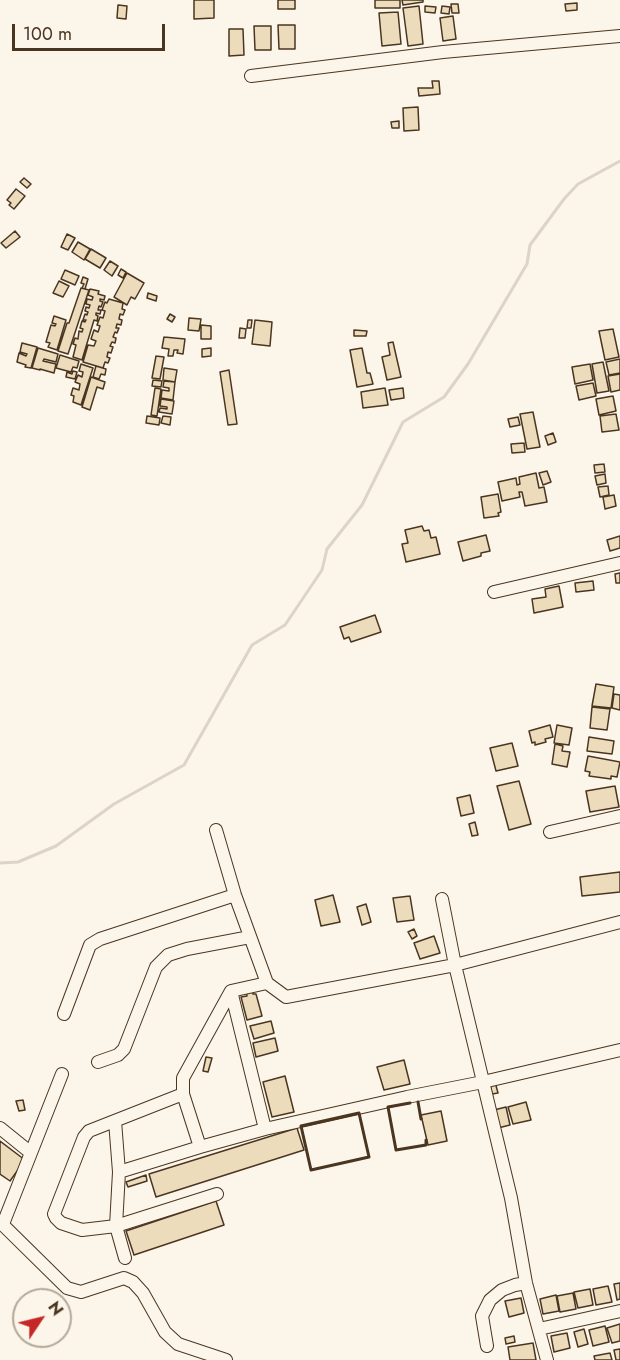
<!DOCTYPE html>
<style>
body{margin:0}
#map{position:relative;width:620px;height:1360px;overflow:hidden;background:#fbf6e9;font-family:Jost,sans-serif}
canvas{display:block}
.north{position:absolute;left:12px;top:1288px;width:60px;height:60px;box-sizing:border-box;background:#fbf6e9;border:2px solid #b4a999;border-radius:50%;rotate:55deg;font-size:16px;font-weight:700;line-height:24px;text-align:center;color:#4a3520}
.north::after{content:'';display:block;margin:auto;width:21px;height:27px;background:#c62828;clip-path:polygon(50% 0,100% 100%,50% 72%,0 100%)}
.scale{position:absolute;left:12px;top:24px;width:153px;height:27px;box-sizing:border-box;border:3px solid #4a3520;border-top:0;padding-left:8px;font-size:18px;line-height:21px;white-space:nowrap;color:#4a3520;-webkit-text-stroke:4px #fbf6e9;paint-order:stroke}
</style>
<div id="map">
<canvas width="620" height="1360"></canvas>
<div class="north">N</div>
<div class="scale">100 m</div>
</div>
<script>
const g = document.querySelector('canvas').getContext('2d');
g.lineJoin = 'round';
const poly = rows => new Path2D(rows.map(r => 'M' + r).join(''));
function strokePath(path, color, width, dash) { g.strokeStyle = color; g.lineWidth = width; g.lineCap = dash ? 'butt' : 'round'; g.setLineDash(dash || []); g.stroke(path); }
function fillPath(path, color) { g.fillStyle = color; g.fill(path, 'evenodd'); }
const stream = poly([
 [0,863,18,862,56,846,114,804,184,765,252,645,285,625,322,570,327,549,362,505,403,422,444,397,468,364,527,264,530,245,564,199,578,184,620,161]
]);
const building = poly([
 [194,0,214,0,214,18,194,19,194,0],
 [278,0,295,0,295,9,278,9,278,0],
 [375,0,400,0,400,8,375,8,375,0],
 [402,0,423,0,423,2,403,5,402,0],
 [577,3,577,10,566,11,565,4,577,3],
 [451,4,458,4,459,13,452,13,451,4],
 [118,5,127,6,126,19,117,18,118,5],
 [419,6,423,44,408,46,403,8,419,6],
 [425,6,436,7,435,13,425,12,425,6],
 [442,6,450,7,449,14,441,13,442,6],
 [398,12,401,44,382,46,379,13,398,12],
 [453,16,456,39,443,41,440,18,453,16],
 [278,25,295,25,295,49,279,49,278,25],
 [254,26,271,26,271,50,255,50,254,26],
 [229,29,243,29,244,55,229,56,229,29],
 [432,81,439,81,440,94,419,96,418,88,433,88,432,81],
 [418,107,419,130,404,131,403,108,418,107],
 [399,121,399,128,392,128,391,122,399,121],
 [24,178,31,184,27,188,20,182,24,178],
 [16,189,25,196,14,209,9,205,11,203,7,200,16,189],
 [15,231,20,237,6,248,1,243,15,231],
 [67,234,75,238,68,250,61,247,67,234],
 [78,242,90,249,84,260,72,252,78,242],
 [91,249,106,258,100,268,85,259,91,249],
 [110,261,118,266,112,276,104,270,110,261],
 [121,269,126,272,123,278,118,275,121,269],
 [65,270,79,276,75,285,61,279,65,270],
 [127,273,144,283,135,299,131,297,127,305,114,297,127,273],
 [83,277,88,279,85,289,82,288,84,284,81,283,83,277],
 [59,281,69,286,63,297,53,293,59,281],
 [81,288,89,290,68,354,58,351,67,323,69,323,81,288],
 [90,289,99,291,98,294,105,296,104,300,100,299,100,301,103,302,101,307,99,306,98,310,101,310,100,314,96,313,96,315,98,316,97,321,94,320,82,360,73,357,76,345,73,344,75,338,78,339,79,331,82,332,83,329,80,328,82,321,85,322,86,320,83,320,85,314,87,315,88,312,85,311,86,307,89,308,90,305,86,304,87,299,92,300,93,297,88,295,90,289],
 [148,293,157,296,156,301,147,298,148,293],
 [109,299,123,303,122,309,125,310,123,315,120,314,119,319,122,320,121,325,117,324,116,328,119,328,117,333,115,332,113,337,116,338,115,343,112,342,110,346,113,347,111,353,108,352,107,357,110,358,108,363,105,362,103,368,83,362,88,345,94,346,96,341,91,339,94,330,98,332,100,326,97,325,100,317,103,318,105,311,102,310,105,302,107,303,109,299],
 [170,314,175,317,172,322,167,319,170,314],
 [54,316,66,320,57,350,48,347,50,343,46,342,51,325,55,326,56,324,52,323,54,316],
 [189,318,201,319,199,331,188,330,189,318],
 [248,320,252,320,251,328,247,328,248,320],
 [255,320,272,322,270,346,252,344,255,320],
 [201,325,211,326,211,339,201,339,201,325],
 [240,328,246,329,245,338,239,338,240,328],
 [613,329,619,357,605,360,599,331,613,329],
 [354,330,367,331,366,336,354,336,354,330],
 [164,337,185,339,183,354,177,353,178,350,174,350,173,356,168,356,169,349,162,348,164,337],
 [393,342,401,377,387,380,382,357,390,355,388,343,393,342],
 [22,343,37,347,31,368,25,367,26,365,17,362,19,353,26,356,27,354,20,352,22,343],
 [38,348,58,354,56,362,44,359,43,361,56,364,54,373,40,369,40,370,32,368,38,348],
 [211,348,211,356,202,357,202,349,211,348],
 [362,348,367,373,370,373,373,384,357,387,350,350,362,348],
 [60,355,79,361,77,368,73,367,71,372,56,368,60,355],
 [156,356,164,357,160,379,152,378,156,356],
 [620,359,620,373,609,375,606,362,620,359],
 [603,362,609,391,597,393,592,364,603,362],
 [81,364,93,368,81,405,73,402,74,396,71,395,73,388,79,390,80,384,75,382,78,375,82,377,83,372,79,371,81,364],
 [590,364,593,380,575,384,572,367,590,364],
 [96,366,106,369,105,375,101,374,99,379,93,377,96,366],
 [164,368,177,370,175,382,163,380,164,368],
 [229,370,237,424,228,425,220,372,229,370],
 [73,371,77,372,75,379,66,377,67,372,72,374,73,371],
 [620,374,620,390,611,392,608,376,620,374],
 [91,377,105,382,103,389,97,387,90,410,82,407,91,377],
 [153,380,162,381,161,387,152,386,153,380],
 [164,381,175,382,173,400,161,398,162,390,169,391,169,388,163,387,164,381],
 [593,383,596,396,579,400,576,386,593,383],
 [155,388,161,389,157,416,151,415,155,388],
 [385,388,388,405,363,408,361,392,385,388],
 [403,388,404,398,391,400,389,390,403,388],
 [613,396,616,411,599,415,596,399,613,396],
 [161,399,174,401,172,414,159,412,160,408,167,409,167,407,160,406,161,399],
 [533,412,540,447,527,449,520,414,533,412],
 [616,414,619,430,602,432,600,416,616,414],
 [147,416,160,418,159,425,146,423,147,416],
 [163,416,171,417,170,425,161,423,163,416],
 [518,417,520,425,510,427,508,419,518,417],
 [553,433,556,442,548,445,545,436,553,433],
 [524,443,525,452,512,453,511,444,524,443],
 [604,464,605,472,595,473,594,465,604,464],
 [547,471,551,482,543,485,539,473,547,471],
 [536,473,539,488,544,487,547,502,525,506,522,492,519,492,520,497,502,501,498,482,516,478,517,485,520,484,519,477,536,473],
 [605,474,606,483,597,485,595,476,605,474],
 [608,486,609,495,600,497,598,487,608,486],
 [498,494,501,512,498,513,499,516,484,518,481,497,498,494],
 [614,495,616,506,605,509,603,497,614,495],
 [422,526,424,531,429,530,431,538,436,537,440,554,406,562,402,544,408,543,405,530,422,526],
 [486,535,490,551,481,553,481,556,463,561,458,542,486,535],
 [620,536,620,548,610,551,607,540,620,536],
 [620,573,620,583,616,583,615,574,620,573],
 [593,581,594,590,576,592,575,583,593,581],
 [559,586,563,607,534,613,532,599,546,597,545,589,559,586],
 [375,615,381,632,351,642,349,637,344,639,340,627,375,615],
 [596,684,614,687,611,708,592,706,596,684],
 [614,694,620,695,620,710,612,708,614,694],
 [592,707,610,709,607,730,590,728,592,707],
 [550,725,553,737,545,739,546,742,535,745,535,742,532,743,529,731,550,725],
 [557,725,572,728,569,745,554,743,557,725],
 [589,737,614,741,612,754,587,751,589,737],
 [512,743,518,766,496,771,490,748,512,743],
 [555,744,563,746,562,751,570,752,567,767,552,764,555,744],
 [588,756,620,762,617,777,611,776,611,779,589,776,590,772,585,771,588,756],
 [519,781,531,824,509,830,497,786,519,781],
 [615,786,619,807,590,812,586,791,615,786],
 [470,795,474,813,461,816,457,798,470,795],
 [475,822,478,835,472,836,469,824,475,822],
 [620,872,620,892,582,896,580,877,620,872],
 [333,895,340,922,321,926,315,900,333,895],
 [410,896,414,920,397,922,393,898,410,896],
 [366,904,371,922,362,925,357,907,366,904],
 [414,929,417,936,412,939,408,932,414,929],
 [434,936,440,953,420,959,414,943,434,936],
 [252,989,253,994,256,994,262,1016,247,1020,241,997,247,996,246,990,252,989],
 [271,1021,274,1033,254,1039,250,1026,271,1021],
 [275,1038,278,1051,256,1057,253,1043,275,1038],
 [206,1057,212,1058,208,1072,203,1071,206,1057],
 [404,1060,410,1084,384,1090,377,1067,404,1060],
 [285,1076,294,1112,272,1117,263,1082,285,1076],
 [495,1082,498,1093,492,1094,490,1084,495,1082],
 [23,1100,25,1110,19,1111,16,1101,23,1100],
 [526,1102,531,1120,513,1124,508,1107,526,1102],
 [506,1107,510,1125,498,1128,494,1110,506,1107],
 [441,1111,447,1141,428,1145,421,1115,441,1111],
 [297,1128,304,1150,156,1197,149,1174,297,1128],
 [0,1141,25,1160,10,1181,0,1174,0,1141],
 [146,1175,147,1181,128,1187,126,1182,146,1175],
 [216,1201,224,1225,134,1255,126,1231,216,1201],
 [620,1283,620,1299,617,1300,614,1284,620,1283],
 [608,1286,612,1302,596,1305,593,1289,608,1286],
 [590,1289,593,1305,578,1308,574,1292,590,1289],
 [573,1293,576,1309,560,1312,557,1296,573,1293],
 [556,1295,559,1311,543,1314,540,1299,556,1295],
 [521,1298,524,1313,509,1317,505,1301,521,1298],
 [620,1324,620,1341,612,1343,607,1328,620,1324],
 [605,1326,609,1342,593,1346,589,1330,605,1326],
 [584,1329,588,1344,578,1347,574,1332,584,1329],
 [567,1333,570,1348,554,1352,551,1336,567,1333],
 [514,1336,515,1342,506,1344,505,1338,514,1336],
 [533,1343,536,1360,510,1360,508,1347,533,1343],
 [620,1349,620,1360,616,1360,614,1350,620,1349],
 [610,1353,612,1360,595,1360,594,1356,610,1353]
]);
const minor = poly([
 [251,76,443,52,620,36],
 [494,592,620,563],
 [216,830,235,895,267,983,286,997,455,965,620,922],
 [550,832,620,816],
 [442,899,455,965,511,1198,526,1283,547,1360],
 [231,991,265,1129],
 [64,1014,90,945,100,939,235,895],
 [98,1062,118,1055,124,1049,156,967,168,955,187,949,250,937],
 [183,1094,89,1131,84,1137,54,1214,56,1218,61,1223,82,1230,116,1226,217,1194],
 [115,1121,119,1172,116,1226,125,1258],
 [0,1128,31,1153],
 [200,1147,183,1094,183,1078,231,991,267,983],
 [119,1172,200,1147,265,1129,407,1097,483,1082,620,1050],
 [0,1222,67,1288,81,1292,124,1278,133,1282,143,1293,165,1332,178,1344,226,1360],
 [3,1224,62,1074],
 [539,1329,620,1311],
 [487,1346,482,1316,490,1300,502,1290,515,1285,526,1283]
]);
const wall = poly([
 [418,1102,421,1119],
 [410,1103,388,1107,396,1150,426,1145,426,1140],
 [359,1113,369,1157,311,1170,301,1126,359,1113]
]);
strokePath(stream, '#dcd4c6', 3);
fillPath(building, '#ecdcbc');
strokePath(building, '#4a3520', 1.5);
strokePath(minor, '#4a3520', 14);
strokePath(minor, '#fbf6e9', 12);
strokePath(wall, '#4a3520', 3);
</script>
